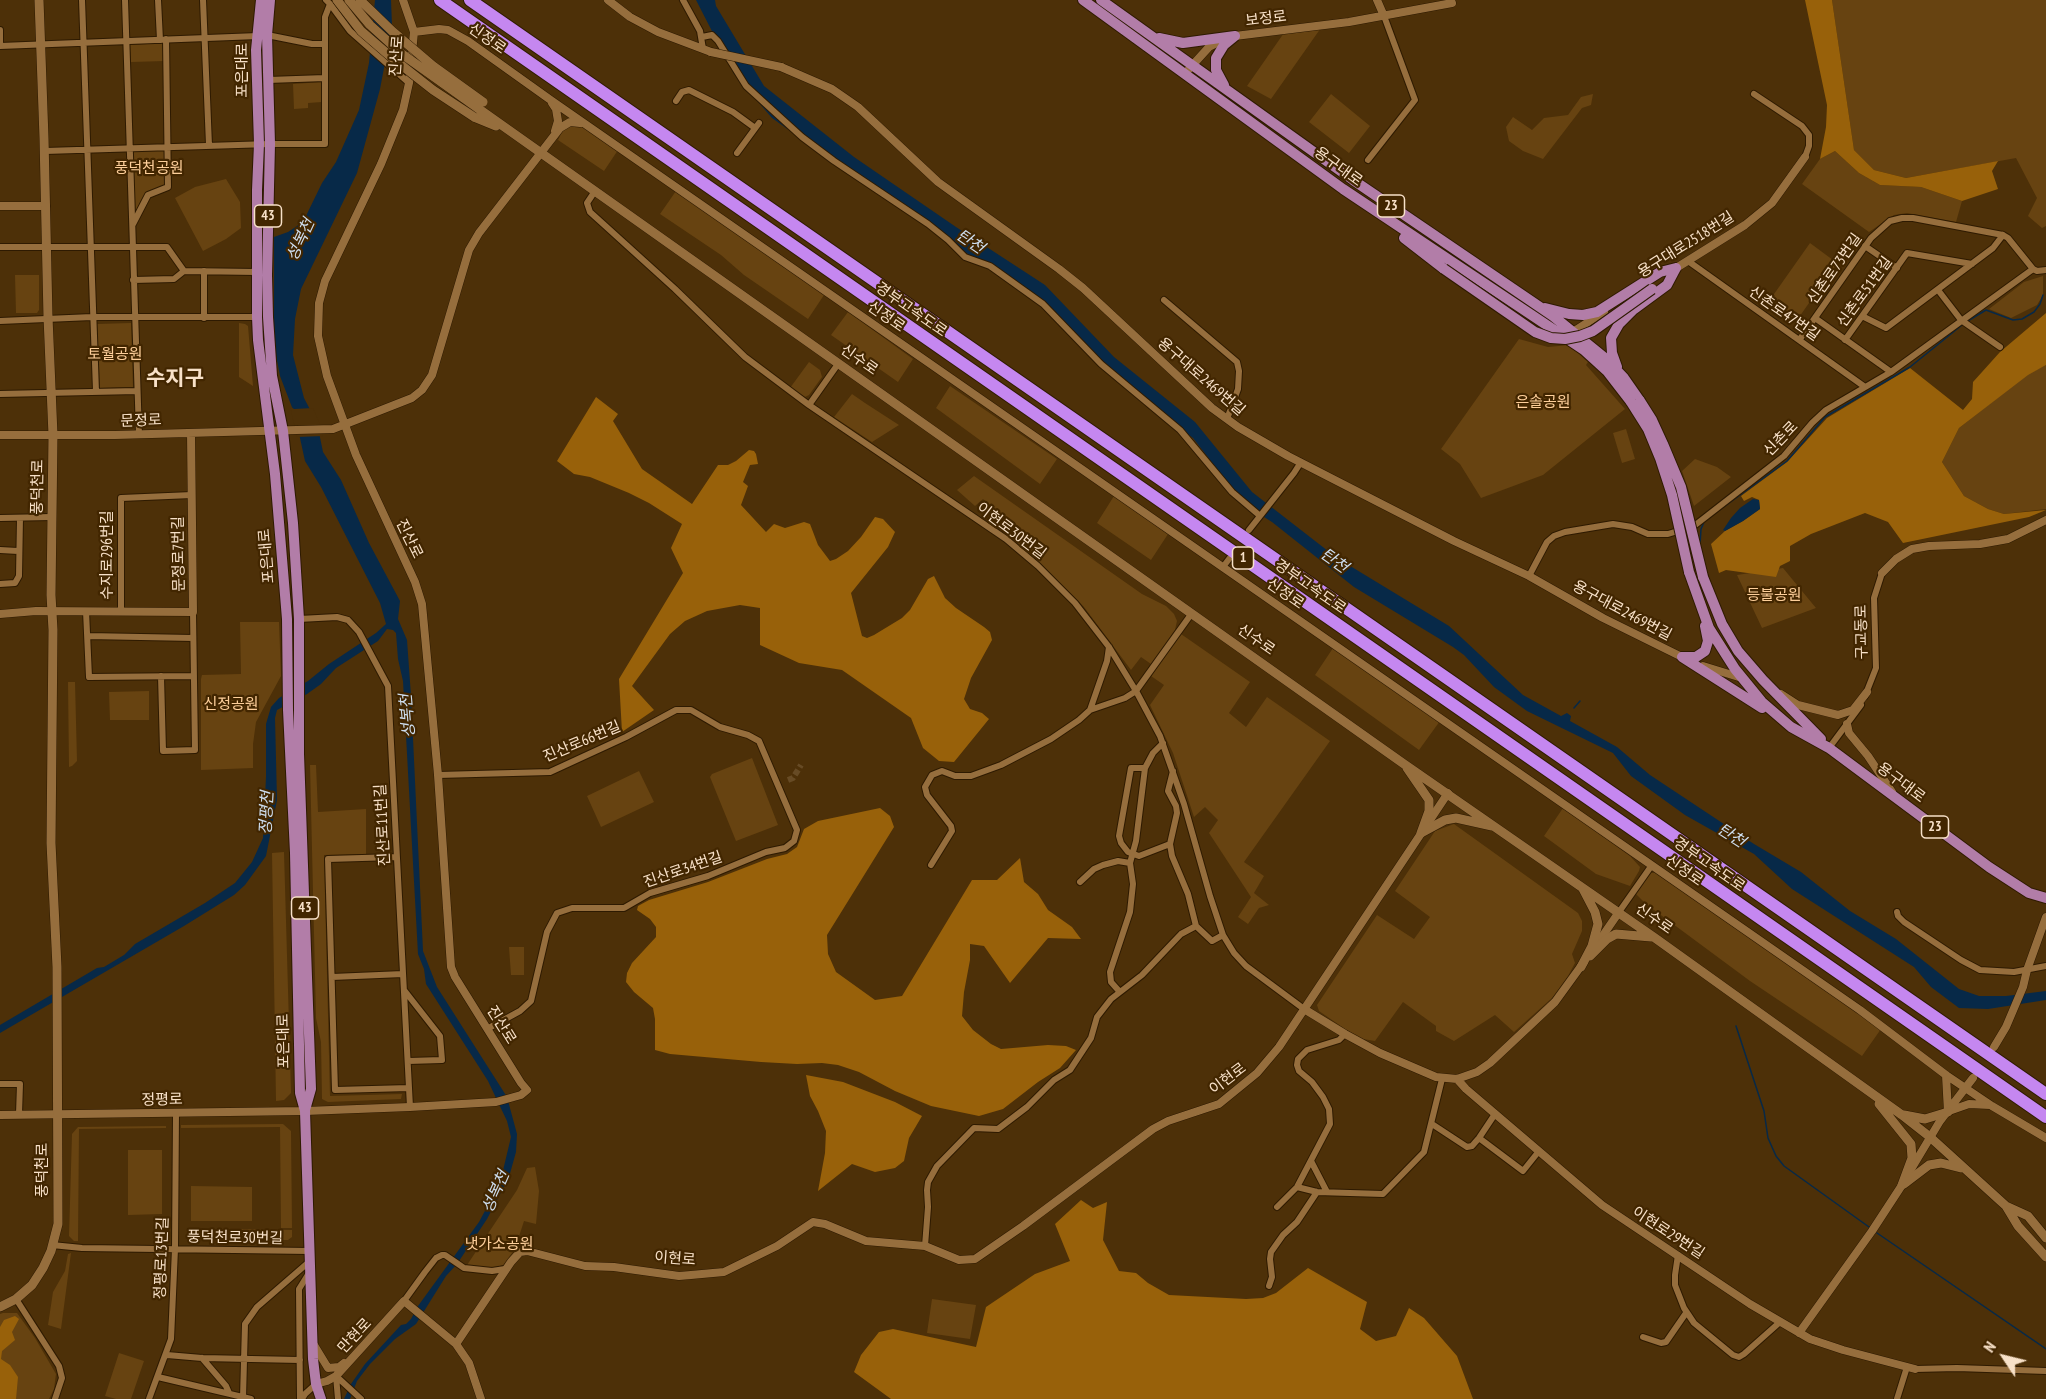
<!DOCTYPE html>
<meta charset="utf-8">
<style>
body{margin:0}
#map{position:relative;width:2046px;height:1399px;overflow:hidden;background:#4d3008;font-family:"PT Sans Narrow",sans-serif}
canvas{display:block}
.north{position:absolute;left:1974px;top:1327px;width:60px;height:60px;-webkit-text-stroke:4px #422600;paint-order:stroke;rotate:305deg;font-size:16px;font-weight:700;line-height:24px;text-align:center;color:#f8e1c8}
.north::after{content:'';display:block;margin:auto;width:21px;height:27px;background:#f8e1c8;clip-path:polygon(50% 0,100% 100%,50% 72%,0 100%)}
</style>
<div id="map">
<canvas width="2046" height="1399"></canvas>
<div class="north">N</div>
</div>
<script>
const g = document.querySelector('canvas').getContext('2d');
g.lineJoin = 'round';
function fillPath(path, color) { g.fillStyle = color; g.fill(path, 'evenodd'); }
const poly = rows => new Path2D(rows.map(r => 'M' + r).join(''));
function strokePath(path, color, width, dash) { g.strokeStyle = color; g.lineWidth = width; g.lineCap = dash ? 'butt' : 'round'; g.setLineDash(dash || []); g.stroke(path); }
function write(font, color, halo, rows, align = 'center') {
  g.font = font + ' "PT Sans Narrow","Noto Sans KR",sans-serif'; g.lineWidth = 4.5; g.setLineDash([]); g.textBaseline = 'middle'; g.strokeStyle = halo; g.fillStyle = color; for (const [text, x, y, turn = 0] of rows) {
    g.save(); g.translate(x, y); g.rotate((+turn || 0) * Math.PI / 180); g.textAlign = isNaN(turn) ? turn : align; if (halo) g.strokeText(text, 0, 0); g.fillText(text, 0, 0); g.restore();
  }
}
const green = poly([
 [1832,0,2046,0,2046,226,2042,228,2028,216,2037,198,2016,158,1906,178,1874,170,1854,150],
 [1323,25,1271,99,1247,86,1286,30],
 [164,43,165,61,131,62,130,45],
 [322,82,322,102,308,103,308,108,294,109,293,84],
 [1331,94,1370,126,1349,153,1309,122],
 [1593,94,1591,105,1582,108,1543,159,1523,151,1509,141,1506,127,1513,117,1532,130,1544,118,1568,115,1581,97],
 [581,125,618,150,604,171,558,140,565,126],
 [164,149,164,186,147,193,141,200,134,217,133,151],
 [1835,151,1859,173,1880,185,1921,187,1962,201,1956,222,1907,213,1894,215,1869,232,1802,184,1820,159],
 [226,179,240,202,241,228,226,239,203,251,175,198,195,187],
 [676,191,824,295,808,319,744,275,721,255,660,214],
 [1810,243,1837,263,1795,323,1767,304],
 [15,275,39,275,39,310,37,313,16,313],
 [2043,276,2043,295,2037,305,2011,318,1989,309,2024,282],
 [848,312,913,359,898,382,831,335],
 [131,323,133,387,100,388,97,324],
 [239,323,245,324,248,326,253,386,239,377],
 [1519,339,1548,347,1569,345,1588,362,1586,365,1625,409,1543,475,1481,498,1460,464,1441,449],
 [809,362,820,370,822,377,809,395,805,397,790,388],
 [2046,365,2046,509,2004,514,1988,509,1964,496,1942,462,1959,428,2028,374],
 [950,386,1057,459,1040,484,936,408],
 [852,394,865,403,899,425,872,442,834,417],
 [1626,429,1635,459,1622,463,1613,433],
 [1695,459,1717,467,1731,477,1694,506,1682,471],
 [974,476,1142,594,1166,606,1174,614,1177,621,1175,630,1151,664,1141,657,1131,670,1084,607,1033,556,1001,529,1007,520,983,499,975,506,957,490],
 [1114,496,1168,534,1151,560,1097,523],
 [1783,568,1816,608,1762,628,1737,575],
 [240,622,279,622,281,676,256,722,253,744,253,768,201,770,201,679,202,675,241,674],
 [1181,634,1250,682,1229,713,1246,727,1267,697,1330,741,1244,862,1264,876,1254,893,1269,905,1259,908,1248,924,1238,917,1251,897,1209,833,1218,820,1205,807,1194,817,1173,753,1150,705,1164,685,1151,676],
 [1333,648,1440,721,1419,750,1315,675],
 [68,682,75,682,77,761,72,766,69,767],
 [149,691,149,720,110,720,109,692],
 [752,758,778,825,736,841,710,777,712,774],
 [310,765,316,765,318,812,366,809,366,854,324,855,330,1096,402,1094,401,1099,328,1102,322,1099,321,1042,316,1018],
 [639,771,654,802,601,827,587,796],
 [1563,808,1630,856,1640,867,1639,871,1630,886,1596,874,1544,836],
 [1454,824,1578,913,1582,921,1582,931,1572,954,1575,963,1568,976,1552,998,1514,1032,1495,1015,1454,1041,1436,1031,1436,1026,1403,1002,1375,1041,1363,1039,1348,1031,1319,1011,1317,1005,1377,915,1414,939,1430,917,1395,891,1435,831],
 [284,852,291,1093,284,1100,276,1101,272,853],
 [1650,873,1655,873,1881,1029,1862,1056,1750,981,1646,904,1635,893],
 [509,947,524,947,524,975,511,975],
 [283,1124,291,1131,292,1228,281,1228,280,1127,181,1128,181,1125],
 [166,1126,166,1128,79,1129,78,1241,74,1241,69,1236,72,1134,78,1127],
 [128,1150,162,1150,162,1214,128,1215],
 [535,1167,539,1191,536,1224,524,1221,515,1249,503,1265,491,1269,467,1265,517,1190,527,1168],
 [191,1186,252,1187,252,1221,191,1221],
 [234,1229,292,1230,292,1237,288,1240,234,1240],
 [71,1253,61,1329,48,1325,53,1292,65,1271,68,1254],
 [932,1299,976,1305,970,1339,927,1333],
 [3,1313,17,1313,35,1338,56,1374,54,1389,49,1399,0,1399,0,1314],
 [119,1353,144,1361,131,1399,116,1399,105,1396]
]);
const forest = poly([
 [1805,0,1832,0,1854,150,1874,170,1906,178,1998,161,1992,171,1998,189,1962,201,1921,187,1880,185,1859,173,1835,151,1820,159,1826,127,1827,105],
 [2046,313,2046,365,2028,375,1959,428,1942,462,1964,496,1988,509,2004,514,2046,510,2029,517,1903,543,1888,522,1865,513,1811,534,1790,546,1790,561,1780,566,1776,577,1726,570,1719,573,1711,544,1725,531,1743,521,1760,509,1759,500,1752,497,1744,501,1741,496,1787,462,1827,418,1910,368,1963,410,1972,399,1973,382,2000,352],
 [596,397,618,414,613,421,642,469,692,504,718,465,728,465,736,461,749,450,754,451,756,454,758,464,750,465,743,482,748,486,741,505,766,532,774,524,785,528,804,522,810,524,818,545,830,561,836,559,848,551,861,537,875,517,883,519,895,532,888,547,851,593,862,636,867,638,874,635,902,618,910,610,928,579,934,576,945,598,956,608,984,627,990,632,992,640,971,678,964,699,970,709,982,713,989,719,954,762,939,761,923,748,911,718,842,670,799,663,760,645,760,608,740,605,707,611,685,621,670,634,632,686,654,710,622,732,619,679,683,573,671,548,682,524,649,503,629,493,590,477,574,474,557,461],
 [880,808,890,816,894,827,827,935,828,954,836,972,875,1000,902,996,972,880,997,880,1020,858,1024,882,1038,894,1048,910,1072,927,1081,939,1048,938,1010,983,984,946,970,944,970,960,964,992,962,1016,973,1030,991,1044,1001,1049,1048,1045,1066,1046,1076,1050,1060,1068,1038,1082,1003,1109,979,1116,931,1106,895,1091,859,1072,838,1065,822,1063,797,1064,761,1062,670,1054,655,1050,655,1019,653,1008,634,992,626,982,627,973,632,963,656,937,656,927,650,919,637,910,638,906,649,900,708,882,767,859,787,854,797,847,804,829,818,821],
 [806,1075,843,1082,895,1102,922,1116,909,1138,904,1161,895,1168,875,1172,852,1164,818,1191,825,1153,826,1131,818,1111,810,1096],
 [1081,1200,1093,1208,1107,1202,1103,1240,1119,1271,1136,1273,1148,1283,1169,1295,1246,1299,1263,1298,1276,1293,1308,1268,1367,1302,1360,1329,1376,1341,1396,1336,1409,1308,1424,1318,1457,1356,1473,1399,891,1399,854,1372,861,1355,879,1332,893,1329,976,1347,986,1307,1035,1274,1070,1261,1055,1224],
 [15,1316,19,1319,12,1332,15,1340,2,1351,1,1359,10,1365,18,1377,16,1399,0,1399,0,1327,4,1320]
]);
const water = poly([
 [375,0,391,0,392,26,380,89,357,173,301,289,295,319,293,355,304,398,317,423,323,452,341,480,369,543,400,601,398,619,407,640,411,696,423,951,437,987,507,1097,517,1134,516,1152,509,1177,487,1219,457,1264,446,1276,416,1324,395,1339,370,1364,357,1381,350,1399,344,1399,351,1384,365,1364,401,1325,406,1324,411,1319,418,1306,479,1222,500,1183,511,1137,507,1121,488,1081,426,984,424,969,418,954,403,681,398,659,396,633,393,630,387,629,378,641,336,668,321,684,307,694,277,710,275,718,277,800,266,856,245,885,234,895,184,926,0,1033,0,1025,97,968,104,967,124,955,135,944,205,903,235,883,252,862,263,838,266,777,266,724,271,707,279,698,308,681,329,664,376,633,386,624,380,603,321,487,305,461,295,415,280,376,276,355,274,331,274,237,288,232,297,226,305,218,322,183,336,162,359,110,369,63],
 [696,0,715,0,716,6,764,86,854,157,956,227,1045,285,1114,357,1195,422,1252,492,1337,558,1449,626,1523,695,1561,716,1567,713,1571,716,1570,721,1617,747,1650,775,1754,844,1801,872,1850,911,1896,939,1959,989,1979,996,2006,996,2046,991,2046,1000,1988,1009,1959,1008,1931,987,1914,967,1792,889,1754,854,1685,815,1631,776,1613,753,1527,711,1494,687,1464,655,1453,647,1354,587,1272,522,1245,505,1193,438,1126,388,1022,286,974,258,856,178,772,118,734,74],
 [1753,499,1759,500,1760,509,1743,521,1725,531,1723,530,1731,518,1740,508]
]);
const pier = poly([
 [290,406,294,409,313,408,319,422,323,436,297,437]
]);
const stream = poly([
 [1966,322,1986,310,2013,320,2022,319,2034,312,2040,304,2043,295],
 [1707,519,1787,461,1825,417,1910,367,1962,325],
 [1700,544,1701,529,1704,522],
 [1574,708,1580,701],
 [1736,1026,1764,1111,1768,1138,1776,1156,1784,1166,1869,1227],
 [1877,1233,2046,1349]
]);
const minorTunnel = poly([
 [788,780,793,778,801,765]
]);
const minor = poly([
 [82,0,96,391],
 [125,0,139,434],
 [158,0,160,40],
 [203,0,209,145],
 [683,0,700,31,703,49],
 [330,4,350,31,409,83],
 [0,30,0,46],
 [267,35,312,44,325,44],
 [702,37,712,35,718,41,746,86,802,137,834,161,928,224,948,240,965,257,990,266,1043,304,1101,364,1180,430,1232,492,1259,515],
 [0,46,258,36],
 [268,80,325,78],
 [1754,94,1802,126,1809,135,1809,146,1805,157],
 [676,101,682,92,689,90,733,112,755,128],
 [45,151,270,144,325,144,325,17,330,4,326,0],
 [737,153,759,123],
 [1368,160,1415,100,1384,16],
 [595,191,587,203,590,212,675,289,745,357,809,405,838,364],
 [133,224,148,195,168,187,166,39],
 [1865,246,1897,268],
 [0,247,167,247,184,271,257,272],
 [1688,261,1865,387],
 [133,280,174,279,184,271],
 [1938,290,1961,320,2000,347],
 [1164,300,1237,362,1239,371,1238,389,1227,419],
 [1862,316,1886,328,1993,248,2003,235],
 [204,318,204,271],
 [1815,318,1891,372],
 [0,321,92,317,257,317],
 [1800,339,1871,238,1890,221,1902,218,1913,218,2003,235,2008,238,2033,269],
 [1845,340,1907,253,1972,264],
 [0,394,137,391],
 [809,405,1006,539,1038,566,1075,603,1109,647,1136,691,1160,736,1184,804,1210,896,1223,935,1234,953,1246,966,1304,1009],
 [0,518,52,517],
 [1249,530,1294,473,1301,462],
 [0,550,18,551],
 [1223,567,1229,559],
 [1529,576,1547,542,1554,536,1565,532,1613,524,1632,527,1648,534,1668,534,1694,526,1784,456,1812,423,1826,410,1891,372,2033,269,2037,271,2046,270],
 [0,584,15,583,19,576,20,518],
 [86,611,89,677,194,676],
 [121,611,121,498,192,495],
 [299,619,337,617,348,620,359,632,388,686,410,1107],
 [88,636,193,638],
 [161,676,163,751,195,750,193,612],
 [1865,696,1876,668,1874,598,1882,573],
 [1090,710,1107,661,1109,647],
 [1829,748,1861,705],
 [1145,768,1131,768,1119,836,1121,843,1128,852,1139,856,1170,844],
 [1173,771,1168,791,1176,806,1177,813,1170,844,1172,856,1188,894,1196,926,1212,941,1223,935],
 [438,775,550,772,626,737,676,710,691,710,720,727,748,735,759,741,797,830,794,841,785,848,766,852,708,876,650,893,624,908,572,908,557,913,547,932,531,1001,520,1011,487,1029],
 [396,857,328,859,335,1090,409,1088],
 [931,865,952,831,951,826,927,795,925,787,932,775,942,771,955,776,971,776,1001,765,1051,739,1079,720,1090,710,1125,698,1136,691,1192,613],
 [1080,882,1094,869,1103,865,1118,861,1130,863],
 [1619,912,1652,865],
 [1897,912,1898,916,1904,922,1961,960,1980,970,2014,972,2046,966],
 [332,977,403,974],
 [404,990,440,1036,442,1060,408,1061],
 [1119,991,1111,982,1110,972,1130,912,1133,884,1130,863,1136,841,1145,768,1153,753,1163,743],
 [0,1084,20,1084,19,1114],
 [1432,1124,1467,1147,1472,1146,1479,1138,1495,1114],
 [1479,1138,1523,1171,1539,1151],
 [1311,1161,1327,1192],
 [1297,1187,1317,1192,1383,1194,1424,1152,1442,1079],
 [1277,1207,1297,1187,1330,1124,1329,1109,1323,1097,1312,1082,1299,1071,1297,1065,1298,1059,1307,1050,1339,1040,1345,1034],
 [52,1245,82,1248,310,1251],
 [925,1246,928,1207,927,1190,928,1182,937,1166,974,1128,998,1129,1027,1107,1054,1080,1070,1070,1091,1038,1097,1017,1111,999,1142,975,1181,934,1196,926],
 [1678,1255,1675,1275,1675,1285,1684,1308,1694,1323,1733,1355,1739,1357,1744,1354,1780,1322],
 [1269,1286,1272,1277,1270,1259,1271,1252,1283,1235,1297,1222,1317,1192],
 [16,1299,59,1366,62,1378,55,1399],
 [404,1301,425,1272,436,1258,442,1255,445,1255,464,1268,492,1271,505,1269],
 [1643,1337,1661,1343,1666,1342,1686,1313],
 [167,1355,202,1358,300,1360],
 [202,1358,226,1386,229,1393],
 [1915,1369,1957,1368,2046,1371],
 [336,1376,361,1399],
 [336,1376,338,1399],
 [158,1377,251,1399],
 [243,1398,245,1324,257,1307,310,1261],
 [149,1399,171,1339,175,1249,176,1113],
 [300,1399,299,1289,309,1273],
 [302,1399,305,1394,316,1384],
 [1897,1399,1907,1367]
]);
const tertiary = poly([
 [608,0,630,17,658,32,711,52],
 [1377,0,1384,16],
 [414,32,439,29,448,30,468,41,552,101,1860,1010,1946,1075,1992,1106,2046,1138],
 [781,67,832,89,858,107,938,182,1059,269,1083,288,1212,408,1238,427,1288,456,1454,541,1529,576,1603,618,1686,659],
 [1189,69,1209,47,1221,41,1235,36,1349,22,1452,3],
 [552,103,556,109,558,121,555,131],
 [0,206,46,206],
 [1673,270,1745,225,1772,203,1805,157],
 [1571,333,1604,312],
 [0,435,115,435,333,429,412,398,422,390,432,375,469,250,479,233,560,128,570,122,580,123],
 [1882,573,1896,559,1912,549,1929,546,1980,544,2008,539,2046,520],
 [0,614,36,611,193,612,191,433],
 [1703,666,1742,678],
 [1781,694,1798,705,1838,715,1853,710,1867,692],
 [1847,724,1849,733,1868,756,1892,792],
 [1595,947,1619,912],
 [1304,1009,1345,1034,1380,1053,1436,1077,1457,1079,1477,1072,1490,1063,1555,1002,1584,962],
 [1994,1047,2006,1027,2023,987,2027,970,2046,917],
 [1946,1075,1948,1112],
 [1457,1079,1466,1089,1602,1205,1750,1304,1810,1339,1843,1350,1915,1369],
 [1949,1111,1969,1104,1990,1105],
 [0,1115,305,1111,410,1107,496,1102,521,1095,527,1090,521,1083,455,977,451,967,438,775,422,604,415,582,356,455,327,376,318,336,319,303,325,281,381,164,403,110,409,83,414,32,403,0],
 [1910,1171,1940,1121,1973,1078],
 [1799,1333,1872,1231,1904,1182],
 [456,1344,511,1262,520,1252,527,1251,585,1266,614,1267,679,1276,691,1275,724,1272,777,1246,813,1222,825,1224,866,1241,925,1246,959,1260,975,1259,1023,1226,1153,1129,1168,1121,1219,1104,1257,1073,1279,1047,1448,793],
 [314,1345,328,1368,339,1367,344,1363],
 [316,1384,327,1381,336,1376,404,1301,456,1344,469,1363,481,1399]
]);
const secondary = poly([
 [479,109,1404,764,1655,938,1902,1115,1930,1137,2006,1206,2018,1226,2046,1257],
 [474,117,496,126],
 [1407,768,1429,800,1429,811,1421,833],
 [1421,833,1445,820,1456,818,1492,826],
 [1590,956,1607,939,1616,934,1651,937],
 [1581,967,1592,946,1598,924,1595,912,1583,889],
 [1879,1104,1911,1144,1912,1158,1902,1185],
 [1904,1115,1925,1119,1948,1112],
 [1904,1184,1929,1165,1941,1163,1961,1168],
 [2006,1206,2028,1216,2046,1238],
 [0,1307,16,1299,32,1285,43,1268,51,1251,58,1224,57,967,51,843,53,630,51,595,53,435,48,317,44,138,39,0]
]);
const primary = poly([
 [261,0,256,50,259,144,257,190,257,317,258,340,275,474,287,619,288,710,295,853,300,1093,305,1111,313,1359,316,1384,321,1399],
 [270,0,267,35,270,144,267,275,268,317,272,376,283,431,293,523,299,619,299,754,311,1089,305,1110],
 [1083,0,1343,189,1584,350,1607,371,1631,402],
 [1101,0,1353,180,1553,316,1606,359,1624,378,1640,401],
 [1159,38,1183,43,1235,36],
 [1224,85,1216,70,1216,58,1224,45,1235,36],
 [1404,238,1444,269],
 [1545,308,1569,314,1583,315,1597,312,1660,272,1676,268],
 [1617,367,1612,353,1611,338,1619,324,1633,310,1667,285,1676,268],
 [1689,572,1709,628,1735,669,1762,702,1791,727,1829,748,1989,867,2029,893,2046,898],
 [1703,577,1722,624,1738,651,1763,680,1821,739],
 [1682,657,1762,708],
 [1683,657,1696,657,1705,651,1708,641,1705,626]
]);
const motorway = poly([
 [440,0,2046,1117],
 [470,0,2046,1094]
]);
const tertiaryBridge = poly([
 [711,52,781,67]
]);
const secondaryBridge = poly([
 [337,0,361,31,391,57,433,90,474,117],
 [349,0,370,25,402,54,479,109],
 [360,0,392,31,433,66,483,102]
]);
const primaryBridge = poly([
 [1444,269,1535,332,1551,338,1565,339,1580,336,1593,331,1652,289],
 [1640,401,1652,420,1663,444,1681,487,1703,577],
 [1631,402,1648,429,1660,458,1672,495,1689,572]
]);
const shields = [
 [1391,206,27],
 [268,216,27],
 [1243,558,21],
 [1935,827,27],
 [305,908,27]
];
const shieldNames = [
 ["23",1391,206],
 ["43",268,216],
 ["1",1243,558],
 ["23",1935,827],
 ["43",305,908]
];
const streetNames = [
 ["보정로",1266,19,-7],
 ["신정로",487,39,35],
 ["진산로",397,56,-86],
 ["포은대로",243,70,-90],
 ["용구대로",1338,167,36],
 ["용구대로2518번길",1686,245,-32],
 ["신촌로73번길",1835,269,-55],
 ["신촌로51번길",1865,292,-54],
 ["경부고속도로",911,310,35],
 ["신촌로47번길",1784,314,35],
 ["신정로",886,317,35],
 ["신수로",859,360,35],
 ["용구대로2469번길",1201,377,41],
 ["문정로",141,421,-2],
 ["신촌로",1781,439,-46],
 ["풍덕천로",38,487,-89],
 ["이현로30번길",1011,531,37],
 ["진산로",409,539,64],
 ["문정로7번길",179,554,-91],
 ["수지로296번길",108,555,-90],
 ["포은대로",267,556,-95],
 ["경부고속도로",1310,587,35],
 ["신정로",1285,594,35],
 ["용구대로2469번길",1622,611,28],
 ["구교동로",1862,632,-91],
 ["신수로",1256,640,35],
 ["진산로66번길",582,742,-23],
 ["용구대로",1901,783,37],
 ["진산로11번길",383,825,-93],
 ["경부고속도로",1709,865,35],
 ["진산로34번길",683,870,-19],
 ["신정로",1684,871,35],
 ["신수로",1654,919,35],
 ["진산로",501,1025,58],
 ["포은대로",284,1041,-91],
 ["이현로",1228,1079,-37],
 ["정평로",162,1100,-1],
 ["풍덕천로",43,1170,-90],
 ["이현로29번길",1668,1233,33],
 ["풍덕천로30번길",235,1238,1],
 ["정평로13번길",162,1258,-88],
 ["이현로",675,1259,4],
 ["만현로",355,1336,-47]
];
const parkNames = [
 ["풍덕천공원",149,169],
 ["토월공원",115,355],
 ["은솔공원",1543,403],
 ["등불공원",1774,596],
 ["신정공원",231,705],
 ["냇가소공원",499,1245]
];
const waterNames = [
 ["성복천",301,240,-65],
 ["탄천",970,242,34],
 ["탄천",1334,561,36],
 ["성복천",408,716,-95],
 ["정평천",267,813,-87],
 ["탄천",1731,836,33],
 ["성복천",496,1192,-66]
];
const districtNames = [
 ["수지구",175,379]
];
fillPath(green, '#674311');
fillPath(forest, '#98610a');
fillPath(water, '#072948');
fillPath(pier, '#4d3008');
strokePath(stream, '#072948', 1.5);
strokePath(minorTunnel, '#674b25', 6, [6, 3]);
strokePath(minor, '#2e1a01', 8);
strokePath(tertiary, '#2e1a01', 9);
strokePath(secondary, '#2e1a01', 10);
strokePath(primary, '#2e1a01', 12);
strokePath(motorway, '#2e1a01', 14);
strokePath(minor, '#966e3d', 6);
strokePath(tertiary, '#966e3d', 8);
strokePath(secondary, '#966e3d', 9);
strokePath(primary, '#b27da8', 10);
strokePath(motorway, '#c587f0', 12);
strokePath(tertiaryBridge, '#2e1a01', 9, []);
strokePath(secondaryBridge, '#2e1a01', 10, []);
strokePath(primaryBridge, '#2e1a01', 12, []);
strokePath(tertiaryBridge, '#966e3d', 8);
strokePath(secondaryBridge, '#966e3d', 9);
strokePath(primaryBridge, '#b27da8', 10);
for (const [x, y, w] of shields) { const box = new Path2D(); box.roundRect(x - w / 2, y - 11, w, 22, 4.5); g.fillStyle = '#422600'; g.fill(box); strokePath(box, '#f8e1c8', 1.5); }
write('bold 14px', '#f8e1c8', null, shieldNames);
write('15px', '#f8e1c8', '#422600', streetNames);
write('15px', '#fecf9a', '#422600', parkNames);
write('italic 16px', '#cedeef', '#422600', waterNames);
write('bold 21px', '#f8e1c8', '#422600', districtNames);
</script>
